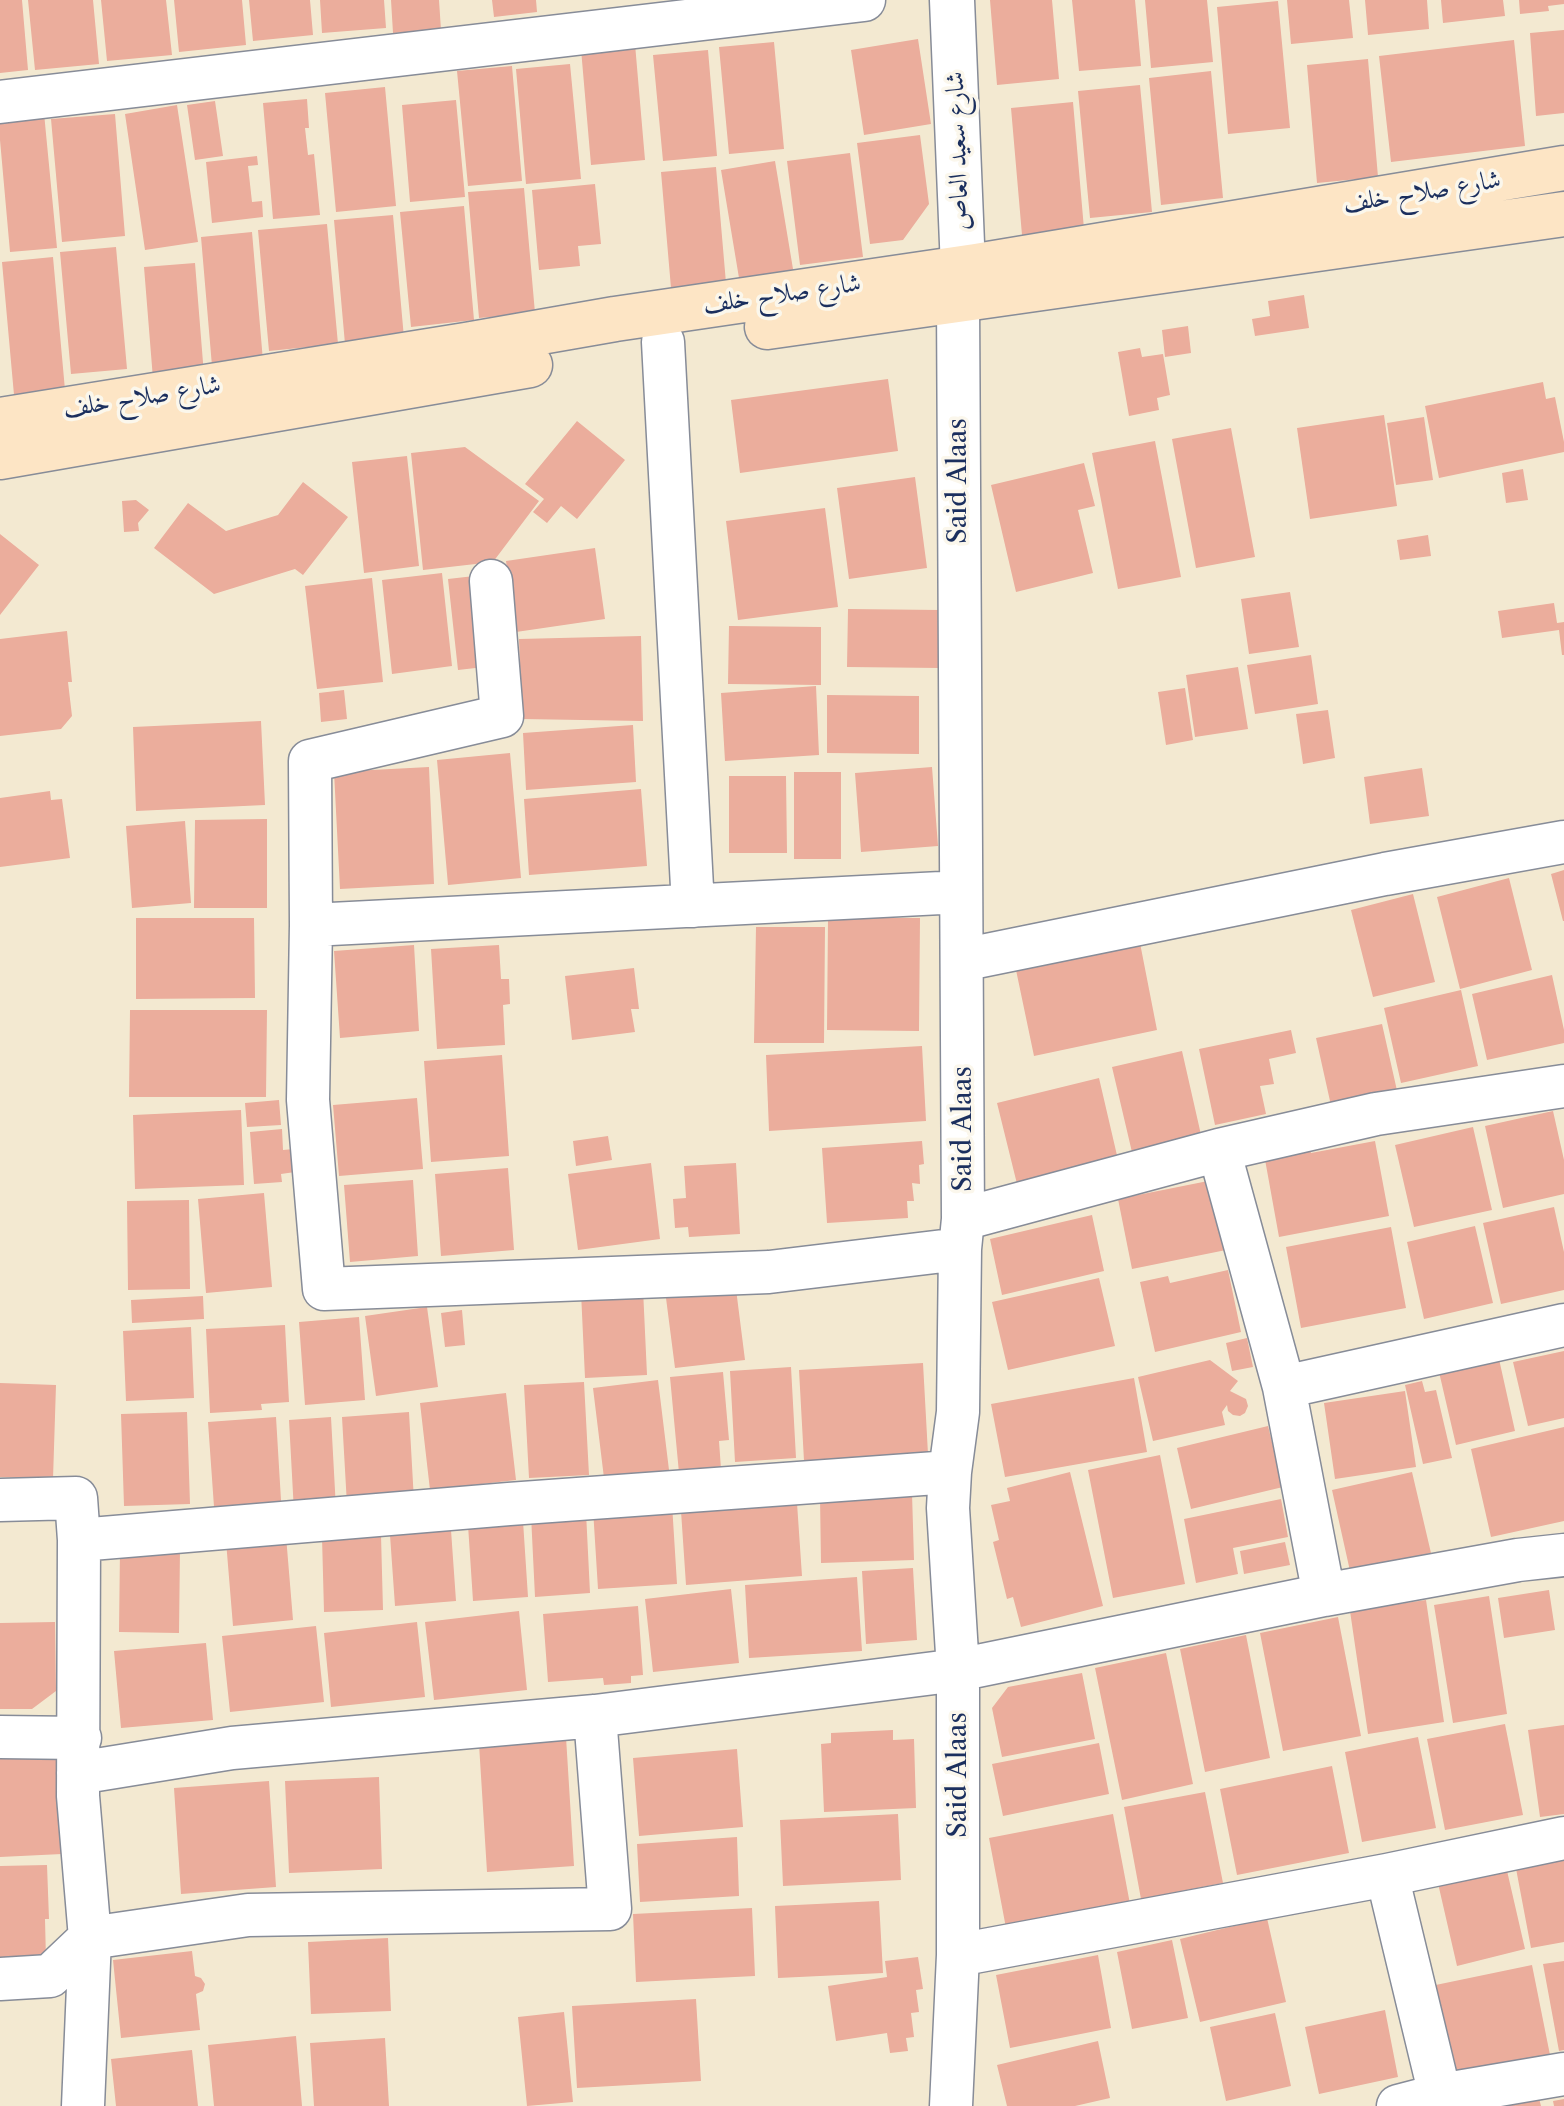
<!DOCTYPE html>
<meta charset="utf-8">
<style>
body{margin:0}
canvas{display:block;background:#f3e9d1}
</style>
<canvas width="1564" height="2106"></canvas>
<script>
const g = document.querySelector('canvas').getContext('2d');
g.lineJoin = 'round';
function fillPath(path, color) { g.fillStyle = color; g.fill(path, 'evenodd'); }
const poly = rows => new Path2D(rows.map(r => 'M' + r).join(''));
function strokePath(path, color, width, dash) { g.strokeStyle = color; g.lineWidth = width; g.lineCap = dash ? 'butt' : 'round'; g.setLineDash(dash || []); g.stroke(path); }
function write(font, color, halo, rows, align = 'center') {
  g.font = font + ' "Libre Caslon Text",Amiri,serif'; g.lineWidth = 7; g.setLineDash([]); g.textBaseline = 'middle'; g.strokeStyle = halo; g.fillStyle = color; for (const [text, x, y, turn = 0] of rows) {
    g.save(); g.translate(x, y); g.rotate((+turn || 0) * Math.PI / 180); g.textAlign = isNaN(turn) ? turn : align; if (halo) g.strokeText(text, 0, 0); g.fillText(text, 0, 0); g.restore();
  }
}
const building = poly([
 [0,0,22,0,28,70,0,73],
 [28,0,93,0,99,64,35,70],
 [101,0,166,0,172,55,107,61],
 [174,0,242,0,246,45,179,52],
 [249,0,310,0,313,35,253,41],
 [320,0,384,0,386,28,322,33],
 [391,0,439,0,441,30,393,33],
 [492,0,536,0,537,12,494,17],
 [990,0,1052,0,1059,79,997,85],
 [1072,0,1135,0,1141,66,1079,71],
 [1145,0,1207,0,1213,62,1151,68],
 [1287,0,1349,0,1353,38,1291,44],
 [1365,0,1427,0,1429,29,1368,35],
 [1441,0,1503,0,1505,16,1443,23],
 [1519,0,1564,0,1564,4,1548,6,1549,11,1520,14],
 [1278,1,1290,128,1228,134,1217,7],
 [1564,30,1564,113,1536,116,1530,33],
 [918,39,931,124,864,135,851,50],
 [1514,40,1525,146,1391,162,1379,56],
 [774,42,784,149,729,154,719,47],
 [635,44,645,160,591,165,581,49],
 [708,50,717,156,663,161,653,55],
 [1368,59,1378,177,1317,183,1307,65],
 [570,64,581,179,526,184,516,69],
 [512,66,522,181,468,186,457,71],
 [1211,71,1223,198,1161,205,1149,78],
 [1140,85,1152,212,1090,218,1078,91],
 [385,87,396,206,336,212,325,93],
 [307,99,309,128,305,128,308,155,314,154,320,215,273,219,263,103],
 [456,100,465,197,410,202,402,105],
 [215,101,223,156,195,160,187,105],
 [1073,102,1084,229,1022,235,1011,108],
 [177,105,198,242,145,250,125,114],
 [44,113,57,248,10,252,0,140,0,117],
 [115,114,125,236,62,242,51,119],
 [920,135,929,204,903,240,870,244,857,143],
 [850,153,863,257,800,265,787,161],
 [257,156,258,165,248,166,252,202,262,201,263,217,212,223,206,162],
 [775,161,794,275,740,284,721,170],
 [716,167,726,283,671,288,661,172],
 [595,184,601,244,578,246,580,266,539,270,532,190],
 [524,188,535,313,479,318,468,192],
 [464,206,474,320,411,327,400,212],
 [393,215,404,338,345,344,334,220],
 [327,224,338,344,269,351,258,230],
 [252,232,263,361,212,366,201,237],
 [116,247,127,369,71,374,60,252],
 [53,257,65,390,14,395,2,262],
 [195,263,204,375,153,379,144,267],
 [1304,295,1309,328,1255,336,1252,319,1270,316,1268,301],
 [1188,326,1191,353,1165,357,1162,330],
 [1140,348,1142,357,1163,354,1170,395,1157,398,1159,410,1129,416,1118,352],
 [888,379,898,451,740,473,731,400],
 [1543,382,1546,399,1555,397,1564,442,1564,452,1439,478,1425,406],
 [1384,415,1397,506,1310,519,1297,428],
 [1424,417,1433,480,1396,485,1387,423],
 [577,421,625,460,577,519,561,506,547,523,533,512,544,499,525,484],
 [1231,428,1255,557,1196,568,1172,439],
 [1155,441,1181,577,1118,589,1092,453],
 [465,447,539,501,493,562,423,570,411,453],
 [407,456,419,566,364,573,352,462],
 [1084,463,1095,506,1078,510,1093,573,1016,592,991,485],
 [1523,469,1528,500,1506,503,1502,473],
 [915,477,927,568,849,579,837,488],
 [303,482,348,517,303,575,295,569,214,594,154,548,188,503,226,531,278,515],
 [136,500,149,510,138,523,139,531,124,532,122,501],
 [825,508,838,607,738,620,726,521],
 [0,534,39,565,0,615],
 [1428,535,1431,556,1400,560,1397,540],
 [595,548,605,619,516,632,506,561],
 [442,573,452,666,392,674,382,580],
 [483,575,493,666,458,670,448,579],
 [372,578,383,682,317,689,305,586],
 [1290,592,1299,647,1249,654,1241,599],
 [1554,603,1557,623,1564,622,1564,655,1562,655,1559,630,1502,638,1498,611],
 [848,609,940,610,940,668,847,667],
 [729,626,821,627,821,685,728,684],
 [67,631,72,682,68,682,72,716,61,729,0,736,0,639],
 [641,636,643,721,522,719,519,639],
 [1311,655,1318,704,1255,714,1247,665],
 [1238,667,1248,729,1195,737,1186,675],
 [816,686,819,755,725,761,721,693],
 [1185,688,1193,740,1166,745,1158,692],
 [344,690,347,719,321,722,319,693],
 [827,695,919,696,919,754,827,753],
 [1328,710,1335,758,1303,764,1296,714],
 [261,721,265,805,136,811,133,727],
 [633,725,636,782,526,790,523,733],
 [510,753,521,878,448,885,437,760],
 [429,767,434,884,340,889,334,772],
 [932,767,938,846,861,852,855,773],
 [1422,768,1429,816,1370,824,1364,777],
 [794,772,841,772,841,859,794,859],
 [729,776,786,776,787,853,729,853],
 [641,789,647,866,529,875,524,799],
 [50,791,51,800,62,799,70,858,0,867,0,798],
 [267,819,267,908,194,908,195,820],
 [185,821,191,903,132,908,126,826],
 [1564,870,1564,921,1563,921,1551,874],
 [1509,878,1532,970,1460,989,1437,897],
 [1413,894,1435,982,1373,997,1351,910],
 [136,918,254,918,255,998,136,999],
 [828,918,920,918,919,1031,827,1030],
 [756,927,825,927,824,1043,754,1043],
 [1140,943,1157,1030,1034,1056,1016,970],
 [414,945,419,1031,340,1038,334,951],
 [499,945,501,979,509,979,510,1004,503,1005,505,1045,437,1049,431,949],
 [634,968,639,1009,631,1009,635,1032,572,1040,565,976],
 [1552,975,1564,1030,1564,1043,1487,1060,1472,994],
 [1461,990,1478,1066,1401,1083,1384,1008],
 [130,1010,267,1010,266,1097,129,1097],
 [1382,1024,1398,1095,1332,1110,1316,1038],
 [1291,1030,1296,1053,1269,1059,1274,1084,1260,1086,1266,1114,1215,1125,1199,1049],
 [922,1046,926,1121,769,1131,766,1055],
 [1182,1051,1204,1148,1135,1165,1112,1067],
 [502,1055,509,1156,431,1162,424,1061],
 [1099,1078,1119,1164,1018,1188,997,1103],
 [417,1098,423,1169,339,1176,333,1105],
 [279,1100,281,1125,247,1127,245,1103],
 [241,1110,244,1185,135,1189,133,1115],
 [1553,1111,1564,1160,1564,1194,1503,1208,1485,1126],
 [1473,1127,1492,1210,1414,1227,1395,1145],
 [282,1129,283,1150,294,1149,295,1172,281,1174,282,1182,254,1184,250,1132],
 [608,1136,612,1160,576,1166,573,1141],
 [922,1141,924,1164,919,1165,920,1184,912,1183,914,1201,907,1201,908,1218,827,1223,822,1148],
 [1375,1141,1389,1216,1279,1237,1264,1154,1309,1146,1311,1153],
 [651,1163,660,1239,578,1250,568,1174],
 [736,1163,740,1234,689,1237,688,1227,675,1228,673,1199,686,1198,684,1166],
 [508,1168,514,1250,441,1256,435,1174],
 [413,1180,418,1256,350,1262,344,1185],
 [1213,1180,1226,1250,1132,1269,1118,1199],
 [264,1193,272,1287,206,1293,198,1199],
 [189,1200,190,1289,128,1290,127,1201],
 [1554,1207,1564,1252,1564,1290,1501,1304,1483,1223],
 [1092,1215,1104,1271,1002,1295,990,1239],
 [1475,1226,1493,1303,1424,1319,1407,1242],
 [1391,1227,1406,1308,1301,1328,1286,1247],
 [1228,1270,1241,1332,1155,1352,1140,1282,1168,1276,1170,1283],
 [1099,1278,1115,1346,1008,1370,992,1302],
 [643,1289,647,1375,585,1378,581,1292],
 [736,1289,745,1360,675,1368,666,1298],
 [203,1296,204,1319,132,1323,131,1300],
 [427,1307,438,1387,376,1396,365,1316],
 [462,1310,465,1345,445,1347,441,1313],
 [359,1317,365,1400,305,1405,299,1322],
 [285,1325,289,1402,261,1404,262,1410,210,1413,206,1329],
 [191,1327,194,1398,126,1401,123,1331],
 [1247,1338,1253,1367,1232,1371,1226,1343],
 [1564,1351,1564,1418,1528,1426,1513,1362],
 [1499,1359,1515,1431,1456,1445,1439,1372],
 [1210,1360,1238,1381,1230,1391,1246,1399,1248,1406,1245,1413,1240,1416,1233,1415,1228,1411,1227,1405,1222,1412,1225,1425,1153,1441,1138,1377],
 [923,1363,928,1454,804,1461,799,1370],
 [791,1367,796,1458,735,1462,730,1371],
 [723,1372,729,1440,719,1441,721,1469,679,1473,670,1377],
 [1134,1378,1147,1452,1005,1477,991,1404],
 [658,1380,669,1470,604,1478,593,1388],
 [1422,1381,1425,1392,1436,1390,1452,1458,1423,1464,1405,1385],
 [584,1382,589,1475,529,1478,524,1385],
 [0,1383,56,1385,53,1479,0,1477],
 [1405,1391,1416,1467,1335,1479,1324,1403],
 [506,1393,516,1480,430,1490,420,1403],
 [187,1412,190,1504,124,1506,121,1414],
 [409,1412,414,1501,347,1505,342,1417],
 [276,1417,282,1517,215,1521,208,1422],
 [331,1417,336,1509,294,1512,289,1420],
 [1268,1426,1283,1487,1191,1509,1177,1448],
 [1564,1427,1564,1521,1491,1537,1471,1449],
 [1160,1455,1185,1584,1113,1598,1088,1470],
 [1070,1472,1103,1606,1021,1627,1013,1597,1007,1599,993,1542,999,1540,991,1505,1010,1501,1007,1488],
 [1412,1472,1431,1553,1350,1571,1332,1490],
 [912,1493,914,1560,821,1563,820,1496],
 [1281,1499,1288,1537,1233,1548,1238,1574,1196,1583,1184,1519],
 [797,1503,802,1576,686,1585,681,1511],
 [672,1504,677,1584,598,1589,593,1509],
 [586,1512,590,1593,535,1597,531,1515],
 [523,1521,528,1597,473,1601,468,1525],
 [451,1530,456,1601,395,1606,390,1535],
 [381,1535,383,1610,324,1612,322,1537],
 [286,1536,293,1620,233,1626,226,1541],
 [1285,1542,1290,1565,1244,1574,1240,1551],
 [120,1549,180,1549,179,1633,119,1632],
 [913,1568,917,1640,866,1644,862,1571],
 [857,1577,862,1651,749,1658,745,1585],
 [731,1589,739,1663,653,1672,645,1599],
 [1549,1590,1555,1630,1504,1638,1498,1598],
 [1489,1596,1507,1714,1453,1723,1434,1605],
 [1426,1600,1444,1722,1368,1734,1350,1611],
 [638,1606,643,1675,631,1676,631,1683,604,1685,603,1678,548,1682,543,1614],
 [519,1611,527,1690,434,1700,425,1622],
 [1338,1617,1361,1736,1283,1751,1260,1633],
 [55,1622,56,1691,32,1709,0,1709,0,1623],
 [417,1622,425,1697,331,1707,324,1633],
 [316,1626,324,1702,230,1712,222,1636],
 [1246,1635,1270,1758,1205,1772,1180,1649],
 [206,1643,213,1720,121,1728,114,1651],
 [1166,1653,1193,1784,1122,1800,1095,1668],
 [1082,1673,1095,1739,1002,1757,992,1708,1008,1687],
 [1505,1724,1523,1815,1445,1830,1427,1739],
 [1564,1725,1564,1814,1540,1817,1528,1730],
 [893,1730,893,1740,914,1739,916,1808,824,1812,821,1744,831,1743,831,1733],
 [566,1737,574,1866,487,1872,479,1744],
 [1418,1737,1436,1828,1362,1842,1345,1752],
 [1099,1743,1109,1794,1003,1816,992,1764],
 [737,1749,743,1827,639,1836,633,1758],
 [58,1756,62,1854,0,1857,0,1759],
 [1332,1766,1349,1853,1237,1875,1220,1789],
 [379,1777,382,1869,289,1873,285,1781],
 [269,1781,276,1887,181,1894,174,1788],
 [1205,1792,1223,1883,1141,1899,1124,1807],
 [898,1814,901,1880,783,1886,780,1820],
 [1113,1814,1130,1904,1006,1928,989,1838],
 [737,1837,739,1896,640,1902,637,1844],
 [1564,1848,1564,1942,1531,1948,1514,1858],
 [1505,1862,1525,1949,1457,1966,1437,1879],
 [47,1865,49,1919,45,1919,46,1960,0,1961,0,1866],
 [879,1901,883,1973,778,1978,775,1906],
 [752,1908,755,1976,636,1982,633,1914],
 [1267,1918,1286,2002,1200,2022,1180,1939],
 [388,1938,391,2011,311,2014,308,1942],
 [1172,1940,1188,2018,1132,2029,1117,1952],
 [192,1951,195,1976,201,1978,205,1984,203,1991,196,1994,200,2030,121,2038,113,1960],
 [1098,1955,1111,2028,1010,2048,996,1975],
 [918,1957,923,1989,916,1990,919,2012,911,2013,914,2037,906,2038,908,2051,890,2053,887,2033,836,2041,828,1986,887,1977,885,1961],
 [1564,1961,1564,2050,1559,2051,1543,1964],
 [1532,1965,1550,2055,1458,2074,1439,2053,1426,1987],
 [696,1999,701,2081,577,2088,572,2006],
 [1385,2010,1398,2077,1319,2094,1305,2027],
 [564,2012,573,2102,527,2106,518,2017],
 [1275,2013,1291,2086,1226,2101,1210,2027],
 [296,2036,302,2106,214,2106,208,2045],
 [385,2038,389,2106,314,2106,310,2043],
 [1098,2041,1110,2098,1075,2106,1007,2106,997,2065],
 [192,2050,198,2106,116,2106,111,2059],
 [1539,2098,1541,2106,1506,2106,1506,2105],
 [1564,2099,1564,2106,1554,2106,1553,2101]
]);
const minor = poly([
 [0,102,864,0],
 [663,342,693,906],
 [491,581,502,716,310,761,311,925,308,1100,324,1289,769,1272,960,1249],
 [311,925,961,892],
 [962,960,1385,874,1564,842],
 [963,1219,1219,1150],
 [1284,1387,1564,1325],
 [0,1500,76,1498,79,1540,78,1796,90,1938,83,2106],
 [79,1540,509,1504,950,1472],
 [1324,1595,1284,1387,1219,1150,1376,1114,1564,1086],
 [0,1737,80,1738],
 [78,1773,232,1748,595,1716,958,1670,1324,1595,1518,1560,1564,1555],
 [1387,1875,1440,2095,1564,2074],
 [958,1955,1387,1875,1564,1838],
 [0,1979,50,1976,90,1938,248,1915,610,1909,595,1716],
 [951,2106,958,1955,958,1670,948,1508,950,1472,958,1412,960,1249,963,1219,958,301],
 [1398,2106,1440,2095]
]);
const tertiary = poly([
 [952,0,963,268,958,301]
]);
const secondary = poly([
 [767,327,1564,214],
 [0,420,466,345,615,319,976,266,1564,168],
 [0,457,530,365]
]);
const streetNames = [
 ["شارع سعيد العاص",958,151,-92],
 ["شارع صلاح خلف",1422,192,-9],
 ["شارع صلاح خلف",782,294,-8],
 ["شارع صلاح خلف",142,397,-9],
 ["Said Alaas",958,481,-90],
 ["Said Alaas",963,1129,-90],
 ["Said Alaas",958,1775,-90]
];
fillPath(building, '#ebad9c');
strokePath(minor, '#878c98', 45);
strokePath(tertiary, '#878c98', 47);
strokePath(secondary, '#878c98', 47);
strokePath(minor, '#fff', 42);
strokePath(tertiary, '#fff', 44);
strokePath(secondary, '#fde5c5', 44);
write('26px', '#1b2f5e', '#fbf7ec', streetNames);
</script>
